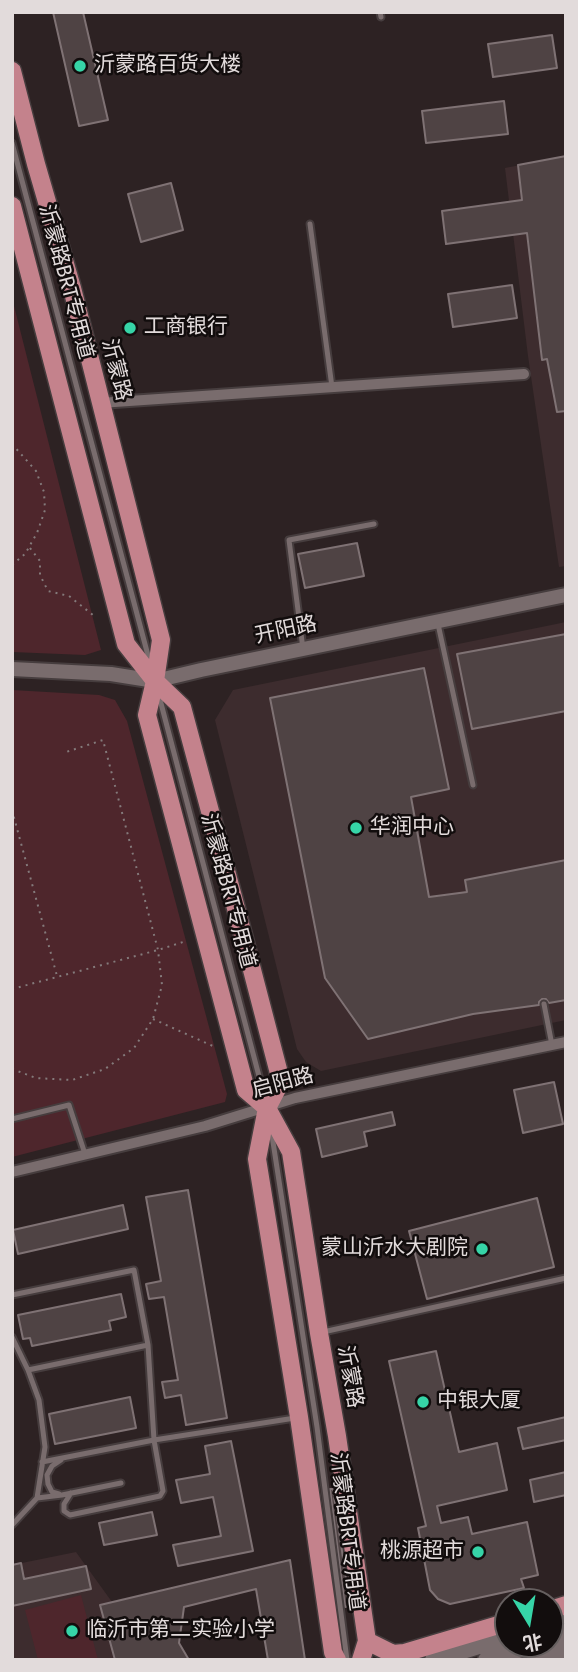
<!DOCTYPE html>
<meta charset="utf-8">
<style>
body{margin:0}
#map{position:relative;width:578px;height:1672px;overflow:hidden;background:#2d2223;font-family:Jost,"Noto Sans SC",sans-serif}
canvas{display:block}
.frame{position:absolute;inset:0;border:14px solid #e2dbdb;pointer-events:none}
.north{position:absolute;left:494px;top:1588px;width:70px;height:70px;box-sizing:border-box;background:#120d0d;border:2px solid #655f5f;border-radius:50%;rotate:169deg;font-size:19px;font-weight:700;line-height:28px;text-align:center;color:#e2dbdb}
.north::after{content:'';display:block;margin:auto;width:24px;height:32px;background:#36d4a7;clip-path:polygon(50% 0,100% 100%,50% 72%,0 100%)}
</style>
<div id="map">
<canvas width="578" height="1672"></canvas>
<div class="frame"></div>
<div class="north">北</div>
</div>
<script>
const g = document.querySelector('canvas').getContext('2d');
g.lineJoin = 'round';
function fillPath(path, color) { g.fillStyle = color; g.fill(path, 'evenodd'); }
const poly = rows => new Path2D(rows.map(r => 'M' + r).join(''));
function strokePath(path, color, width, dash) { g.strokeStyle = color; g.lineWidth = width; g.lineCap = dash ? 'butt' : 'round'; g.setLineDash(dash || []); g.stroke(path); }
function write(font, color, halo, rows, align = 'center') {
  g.font = font + ' Jost,"Noto Sans SC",sans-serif'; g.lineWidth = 5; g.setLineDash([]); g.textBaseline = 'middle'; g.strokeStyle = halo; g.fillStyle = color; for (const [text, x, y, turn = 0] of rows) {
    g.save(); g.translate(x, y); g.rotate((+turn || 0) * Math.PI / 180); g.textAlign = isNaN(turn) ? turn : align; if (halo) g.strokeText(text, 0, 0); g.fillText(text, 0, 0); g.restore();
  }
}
const built = poly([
 [566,156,566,566,559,567,528,356,505,168],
 [566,622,566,1020,321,1071,306,1062,297,1049,215,720,233,690],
 [76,1552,86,1566,154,1660,12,1660,12,1565]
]);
const green = poly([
 [12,298,101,650,85,655,12,652],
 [12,690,99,695,115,700,127,721,227,1094,225,1102,12,1157],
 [81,1595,98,1660,38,1660,25,1610]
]);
const building = poly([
 [53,12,83,12,108,120,79,126,53,12],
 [552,35,557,68,493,77,488,44,552,35],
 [504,101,508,134,426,143,422,111,504,101],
 [566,156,566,411,557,412,547,359,542,360,527,233,446,244,442,211,522,200,518,165,566,156],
 [171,183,183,230,141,242,128,194,171,183],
 [512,285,517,318,453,327,448,294,512,285],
 [357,543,364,576,305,588,298,554,357,543],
 [566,634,566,711,472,729,457,654,566,634],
 [424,668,449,789,411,797,429,897,467,892,465,880,566,860,566,1000,549,1003,546,999,542,999,539,1002,539,1005,473,1014,368,1039,325,978,270,698,424,668],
 [554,1082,563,1124,523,1133,514,1090,554,1082],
 [392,1112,395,1125,364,1132,367,1146,322,1157,316,1129,392,1112],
 [188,1190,227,1418,186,1425,181,1395,165,1398,162,1382,178,1380,164,1297,149,1299,146,1284,161,1281,146,1197,188,1190],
 [537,1198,554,1267,427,1299,409,1231,537,1198],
 [123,1205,128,1229,18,1254,13,1230,123,1205],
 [121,1294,126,1317,109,1321,111,1330,32,1346,30,1338,23,1339,18,1315,121,1294],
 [436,1351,459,1452,497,1443,507,1490,437,1506,441,1523,468,1517,472,1534,527,1522,538,1575,521,1579,524,1588,450,1604,438,1599,430,1590,418,1528,426,1526,389,1361,436,1351],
 [130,1397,136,1428,55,1444,49,1414,130,1397],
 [566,1417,566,1440,523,1449,518,1428,566,1417],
 [231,1441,253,1551,178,1566,173,1545,221,1536,213,1497,181,1503,176,1480,210,1474,205,1446,231,1441],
 [566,1472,566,1495,534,1502,530,1480,566,1472],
 [330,1489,333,1489,350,1606,345,1607,330,1489],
 [152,1512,157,1535,104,1545,99,1523,152,1512],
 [290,1560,305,1660,268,1660,256,1589,184,1607,179,1643,189,1660,115,1660,100,1605,290,1560],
 [21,1563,24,1579,86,1566,91,1589,12,1606,12,1565,21,1563]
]);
const path = poly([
 [12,311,15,310],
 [12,444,36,471,44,492,45,510,37,533,25,554,12,565],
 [30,548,40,561,40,575,48,591,69,596,93,615],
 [12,810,57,976],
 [12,989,158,950,186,941],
 [153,1019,215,1047],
 [12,1069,36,1078,72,1080,105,1069,134,1048,153,1019,162,985,158,950,103,740,66,752]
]);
const service = poly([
 [380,12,381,17],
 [12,143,150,663],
 [310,224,332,387],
 [438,624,473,785],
 [303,649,289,540,374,524],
 [158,692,265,1099],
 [544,1004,552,1045],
 [12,1119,69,1105,85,1154],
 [271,1129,317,1427,347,1660],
 [12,1295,134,1270,148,1345,154,1440,163,1491,160,1496,70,1515,64,1511,64,1504,71,1493],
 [323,1332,566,1278],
 [12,1337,28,1370,39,1400,45,1447,37,1498,12,1525],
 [28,1370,148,1345],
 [42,1462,154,1440,295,1418],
 [59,1494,52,1492,48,1484,47,1475,52,1466,61,1460],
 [37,1498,62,1495,121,1483]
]);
const minor = poly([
 [100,403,524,374],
 [12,1172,205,1126,295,1098,566,1042]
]);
const tertiary = poly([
 [12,669,111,674,155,681,201,670,566,595]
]);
const secondary = poly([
 [550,1625,566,1620],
 [550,1640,566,1635],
 [433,1660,508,1637],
 [486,1660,537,1644],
 [536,1660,566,1651]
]);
const primary = poly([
 [12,71,36,164,72,288,161,640,155,681,147,715,246,1090,267,1108,291,1152,319,1333,337,1436,367,1641,361,1660],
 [12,206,126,644,155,681,182,707,232,893,281,1081,267,1108,257,1159,299,1417,333,1652,337,1660],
 [550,1610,566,1605],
 [367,1641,393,1654,404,1653,508,1622]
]);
const markers = [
 [80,66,7,"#36d4a7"],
 [130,328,7,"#36d4a7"],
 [356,828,7,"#36d4a7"],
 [482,1249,7,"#36d4a7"],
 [423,1402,7,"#36d4a7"],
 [478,1552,7,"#36d4a7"],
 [72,1631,7,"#36d4a7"]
];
const poiNames = [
 ["沂蒙路百货大楼",94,66],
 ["工商银行",144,328],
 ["华润中心",370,828],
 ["蒙山沂水大剧院",468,1249,"right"],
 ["中银大厦",437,1402],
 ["桃源超市",464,1552,"right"],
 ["临沂市第二实验小学",86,1631]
];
const streetNames = [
 ["沂蒙路BRT专用道",65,282,75],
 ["沂蒙路",115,370,76],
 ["开阳路",286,631,-12],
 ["沂蒙路BRT专用道",227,891,75],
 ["启阳路",283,1084,-15],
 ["沂蒙路",349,1377,80],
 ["沂蒙路BRT专用道",346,1532,83]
];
fillPath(built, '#3d2c2e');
fillPath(green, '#4e262c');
fillPath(building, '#4f4344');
strokePath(building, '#7f7274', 2);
strokePath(service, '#463d3e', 9);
strokePath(minor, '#463d3e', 14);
strokePath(tertiary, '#463d3e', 18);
strokePath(secondary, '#463d3e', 19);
strokePath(primary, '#463d3e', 21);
strokePath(path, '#847a7b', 2, [2, 5]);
strokePath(service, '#796c6d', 5);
strokePath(minor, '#796c6d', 10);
strokePath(tertiary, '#796c6d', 14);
strokePath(secondary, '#796c6d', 16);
strokePath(primary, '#c4828c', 18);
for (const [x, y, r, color] of markers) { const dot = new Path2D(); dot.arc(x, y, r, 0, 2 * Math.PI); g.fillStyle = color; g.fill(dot); strokePath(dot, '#120d0d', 2.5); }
write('21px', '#e2dbdb', '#120d0d', poiNames, 'left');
write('21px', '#e2dbdb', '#120d0d', streetNames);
</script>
